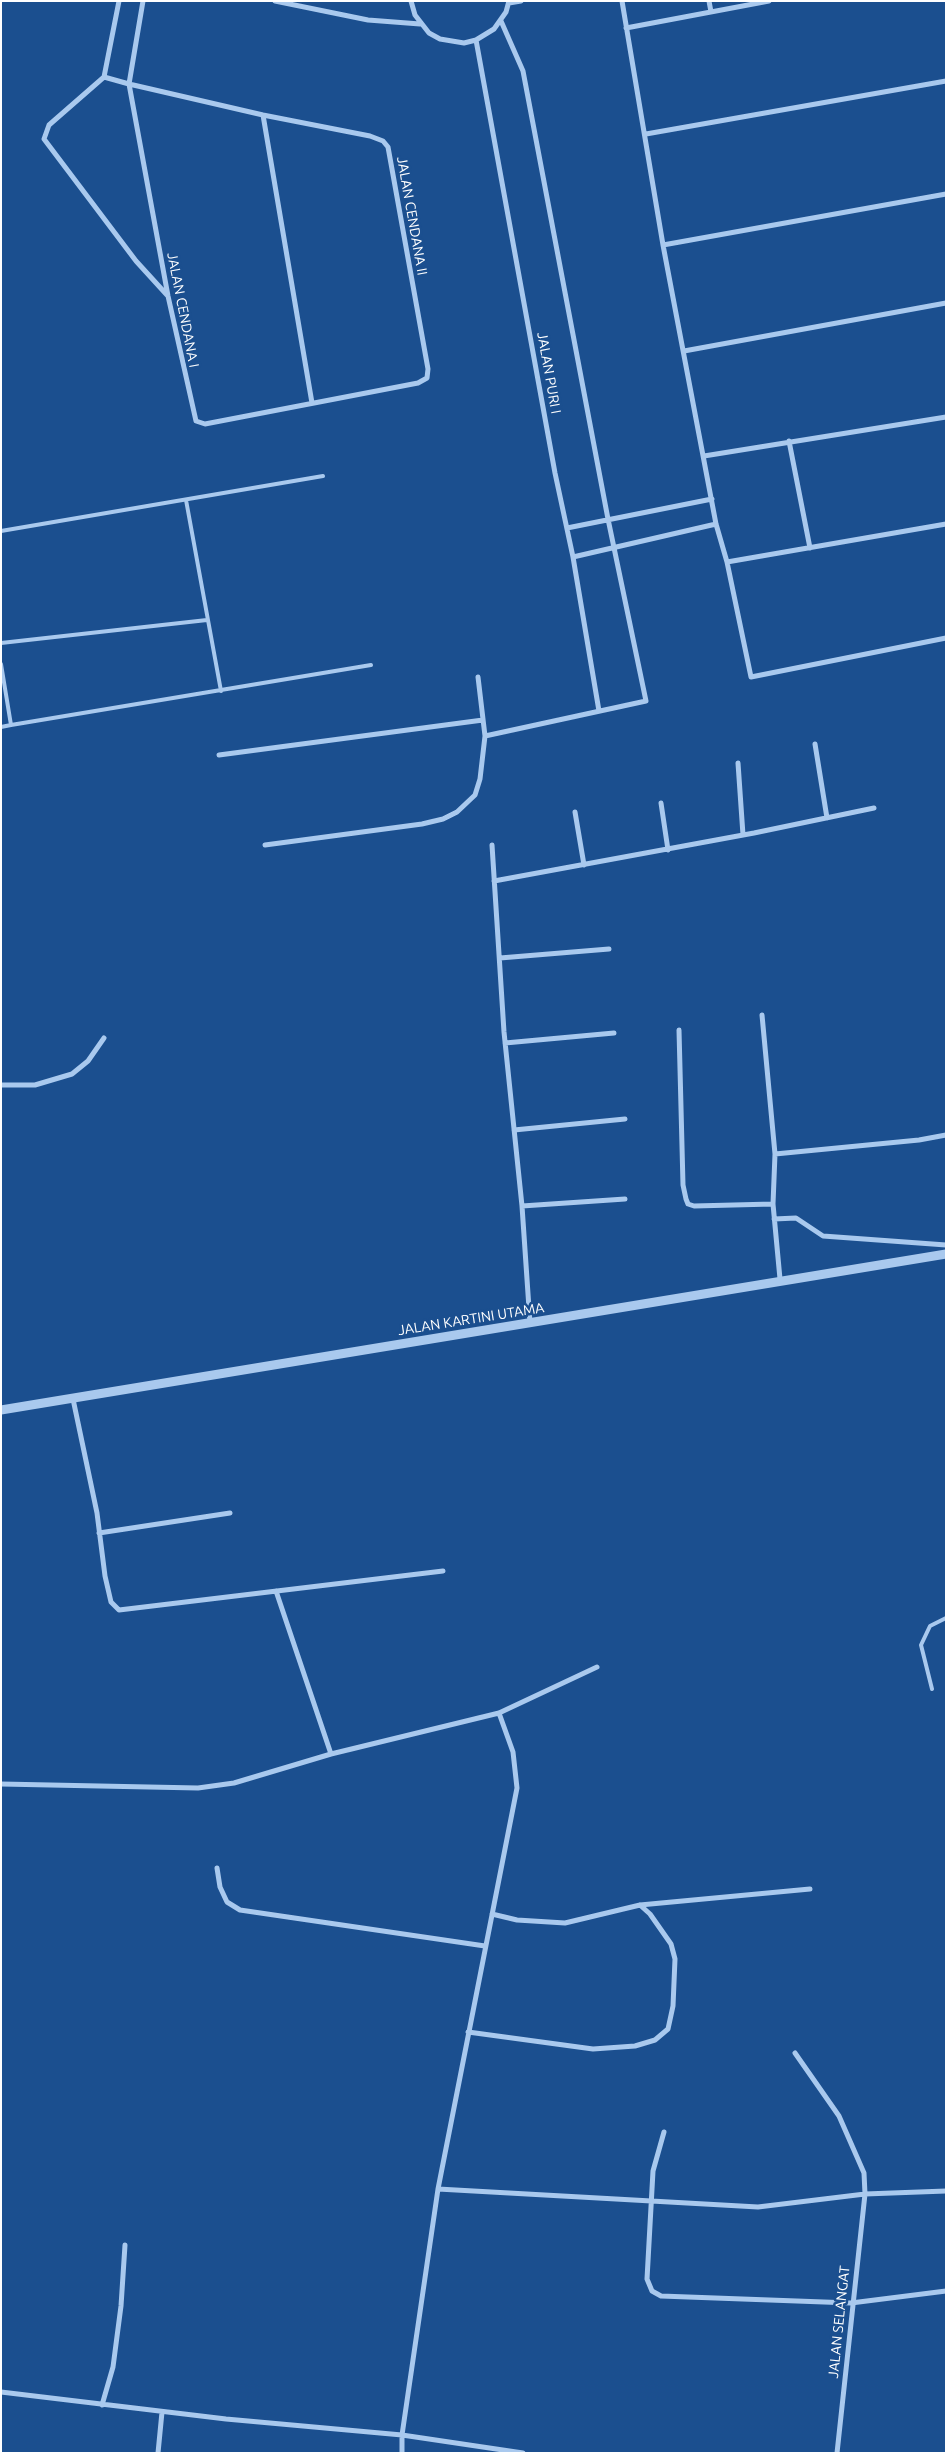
<!DOCTYPE html>
<style>
body{margin:0}
#map{position:relative;width:947px;height:2454px;overflow:hidden;background:#1b4f8f;font-family:Ubuntu,sans-serif}
canvas{display:block}
.frame{position:absolute;inset:0;border:2px solid #fff;pointer-events:none}
</style>
<div id="map">
<canvas width="947" height="2454"></canvas>
<div class="frame"></div>
</div>
<script>
const g = document.querySelector('canvas').getContext('2d');
g.lineJoin = 'round';
const poly = rows => new Path2D(rows.map(r => 'M' + r).join(''));
function strokePath(path, color, width, dash) { g.strokeStyle = color; g.lineWidth = width; g.lineCap = dash ? 'butt' : 'round'; g.setLineDash(dash || []); g.stroke(path); }
function write(font, color, halo, rows, align = 'center') {
  g.font = font + ' Ubuntu,sans-serif'; g.lineWidth = 5; g.setLineDash([]); g.textBaseline = 'middle'; g.strokeStyle = halo; g.fillStyle = color; for (const [text, x, y, turn = 0] of rows) {
    g.save(); g.translate(x, y); g.rotate((+turn || 0) * Math.PI / 180); g.textAlign = isNaN(turn) ? turn : align; if (halo) g.strokeText(text, 0, 0); g.fillText(text, 0, 0); g.restore();
  }
}
const service = poly([
 [186,500,221,691],
 [1,531,323,476],
 [1,643,207,620],
 [1,664,11,725,1,727],
 [11,725,371,665],
 [932,1689,921,1645,930,1626,946,1618]
]);
const minor = poly([
 [119,1,104,77,49,125,44,139,136,261,167,295],
 [275,1,368,20,420,24],
 [411,1,415,15,429,33,440,39,464,43,476,40,494,29,506,12,509,1],
 [622,1,663,245,716,524,727,562,751,677,946,638],
 [709,1,711,12],
 [509,3,521,1],
 [626,28,769,1],
 [476,40,555,473,573,557,599,711],
 [104,77,129,84,263,115,370,136,383,141,388,147,428,369,427,378,418,383,205,424,196,421,168,296,129,84,143,1],
 [263,115,312,403],
 [646,134,946,81],
 [663,245,946,194],
 [684,351,946,303],
 [789,441,810,548],
 [704,456,946,417],
 [567,528,712,499],
 [573,557,716,524],
 [727,562,946,524],
 [485,736,646,701,608,519,523,71,501,21],
 [815,744,827,818],
 [219,755,483,720],
 [738,763,743,835],
 [661,803,668,850],
 [575,812,584,865],
 [265,845,422,824,443,819,457,812,475,795,480,779,485,736,478,677],
 [492,845,504,1032,522,1206,530,1323],
 [494,881,754,833,874,808],
 [500,958,609,949],
 [762,1015,775,1154,773,1204],
 [679,1030,683,1185,686,1199,688,1204,694,1206,773,1204,780,1279],
 [505,1043,614,1033],
 [1,1085,35,1085,72,1074,88,1061,104,1038],
 [514,1130,625,1119],
 [775,1154,919,1140,946,1135],
 [522,1206,625,1199],
 [774,1219,796,1218,823,1236,946,1245],
 [73,1399,97,1513,105,1576,111,1602,119,1610,443,1571],
 [99,1533,230,1513],
 [276,1591,331,1754],
 [1,1784,198,1788,234,1783,331,1754,499,1713,597,1667],
 [217,1868,220,1887,227,1902,240,1910,485,1946],
 [492,1914,517,1920,565,1923,640,1905,810,1889],
 [468,2032,593,2049,635,2046,655,2040,668,2029,673,2006,675,1959,671,1944,650,1914,640,1905],
 [795,2053,839,2116,864,2173,865,2194,837,2453],
 [664,2132,653,2171,647,2279,652,2291,661,2296,851,2303,946,2291],
 [438,2189,758,2207,865,2194,946,2191],
 [1,2392,226,2419,402,2435,523,2453],
 [102,2405,113,2367,121,2306,125,2245],
 [158,2453,162,2412],
 [402,2453,402,2435,438,2189,517,1788,513,1752,499,1713]
]);
const tertiary = poly([
 [1,1410,946,1254]
]);
const streetNames = [
 ["JALAN CENDANA II",412,216,80],
 ["JALAN CENDANA I",183,310,79],
 ["JALAN PURI I",549,373,80],
 ["JALAN KARTINI UTAMA",471,1319,-9],
 ["JALAN SELANGAT",839,2322,-84]
];
strokePath(service, '#a9c9ee', 4);
strokePath(minor, '#a9c9ee', 5);
strokePath(tertiary, '#a9c9ee', 9);
write('14px', '#fff', '#1b4f8f', streetNames);
</script>
